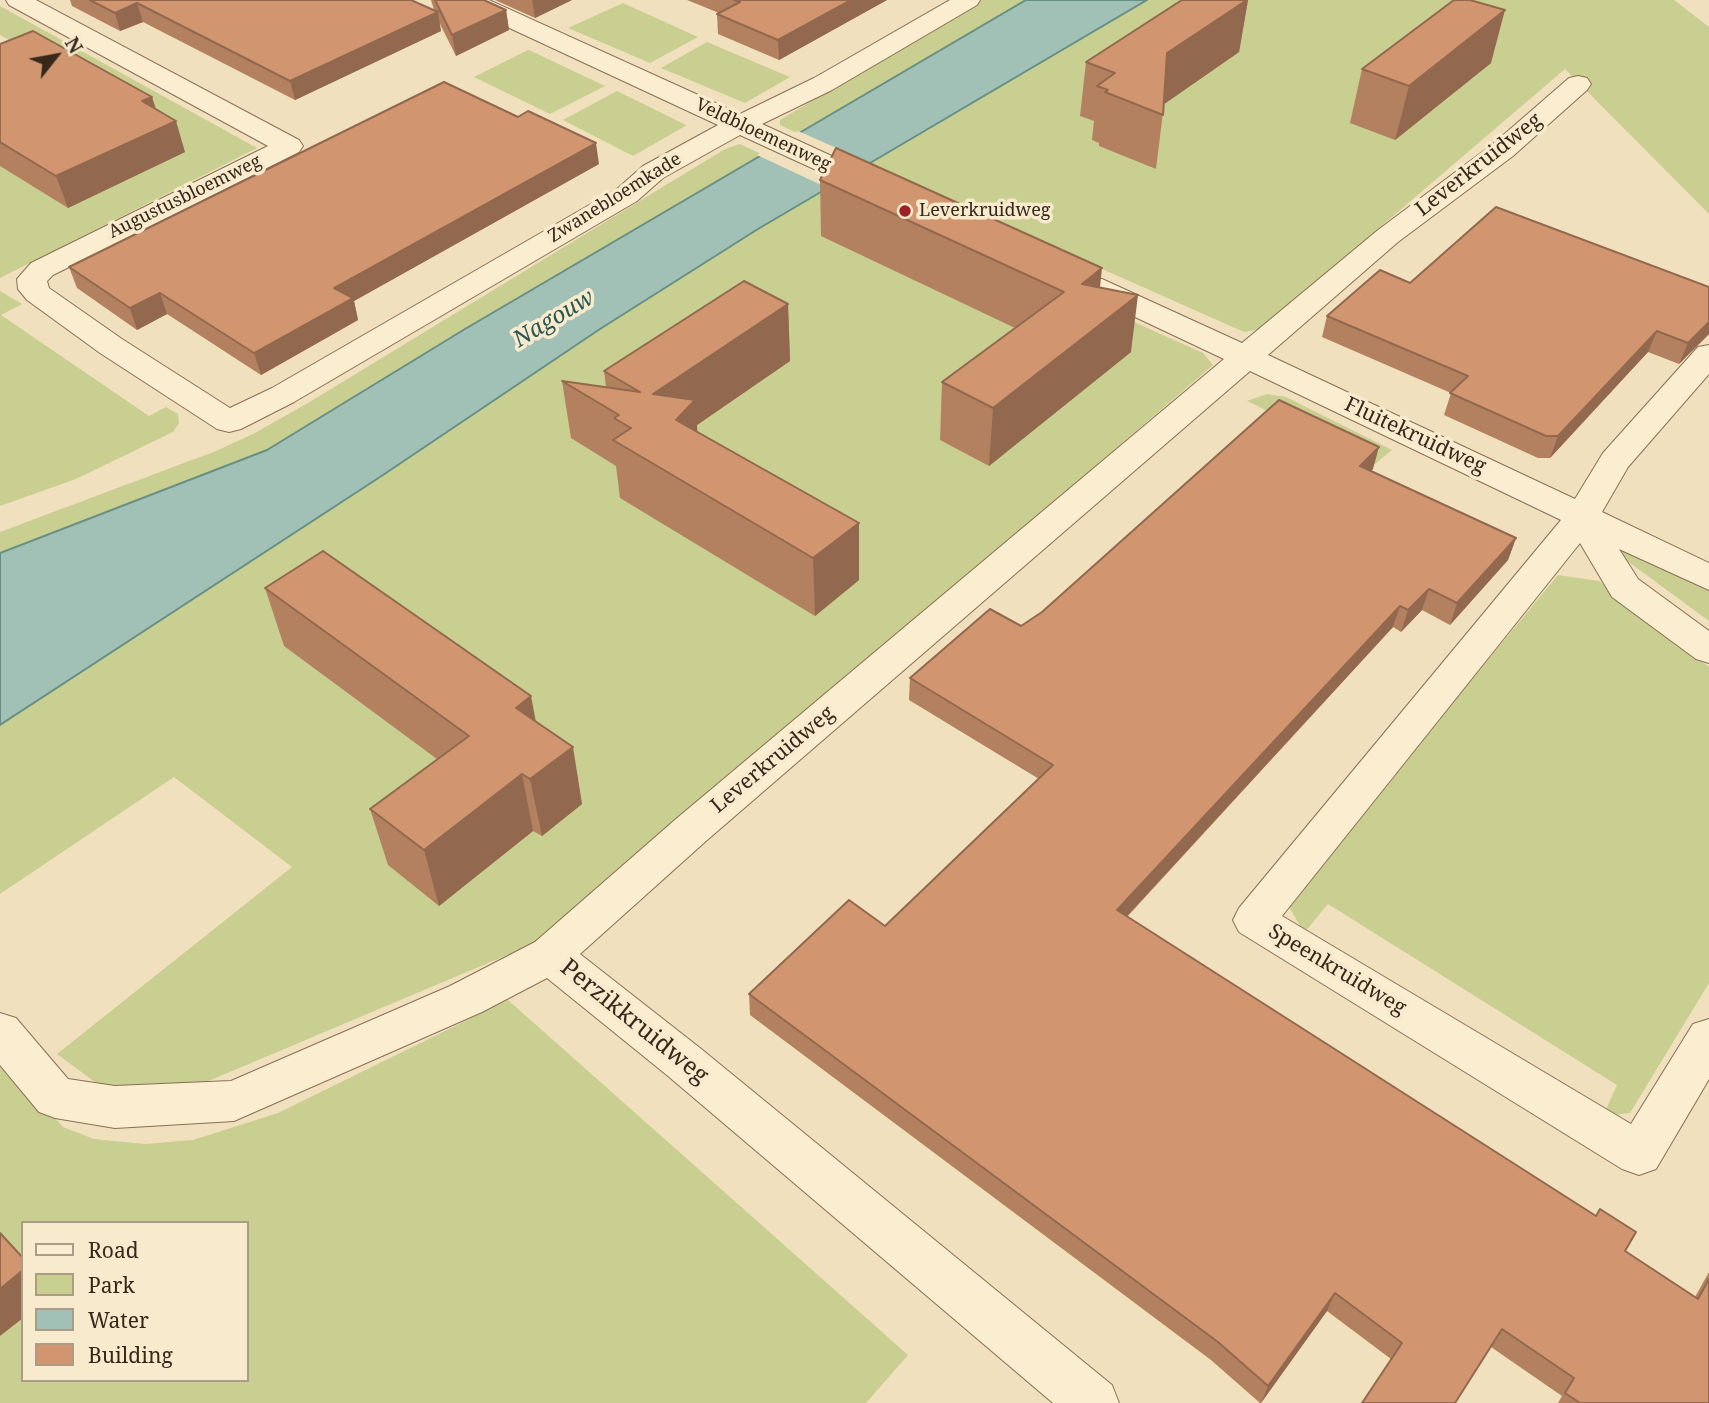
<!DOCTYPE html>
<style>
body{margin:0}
#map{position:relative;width:1709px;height:1403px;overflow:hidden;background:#f0e0bd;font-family:"Noto Serif",serif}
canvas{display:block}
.legend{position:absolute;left:21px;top:1221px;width:228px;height:161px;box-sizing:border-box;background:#f7eacd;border:2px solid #aa9c86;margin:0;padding:9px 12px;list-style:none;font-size:21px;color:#37281b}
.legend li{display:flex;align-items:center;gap:14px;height:35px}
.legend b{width:35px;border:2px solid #aa9c86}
.north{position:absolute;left:21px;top:21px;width:70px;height:70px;-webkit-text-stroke:5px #f7eacd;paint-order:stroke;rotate:59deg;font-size:19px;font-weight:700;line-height:28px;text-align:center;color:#37281b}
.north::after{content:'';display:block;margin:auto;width:24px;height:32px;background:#37281b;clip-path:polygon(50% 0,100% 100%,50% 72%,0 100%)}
</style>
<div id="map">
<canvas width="1709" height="1403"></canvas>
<ul class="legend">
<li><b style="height:9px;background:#fbedd0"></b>Road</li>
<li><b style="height:19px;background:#c9cf90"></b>Park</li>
<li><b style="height:19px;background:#a1c1b7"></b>Water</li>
<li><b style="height:19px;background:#d19670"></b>Building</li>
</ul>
<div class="north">N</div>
</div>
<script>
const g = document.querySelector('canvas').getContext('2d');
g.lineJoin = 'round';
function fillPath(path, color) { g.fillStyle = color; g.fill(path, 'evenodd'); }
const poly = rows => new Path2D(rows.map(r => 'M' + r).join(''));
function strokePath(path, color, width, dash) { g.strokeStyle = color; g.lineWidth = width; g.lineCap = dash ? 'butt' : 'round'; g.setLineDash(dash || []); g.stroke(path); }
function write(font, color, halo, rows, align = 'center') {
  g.font = font + ' "Noto Serif",serif'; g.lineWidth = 7; g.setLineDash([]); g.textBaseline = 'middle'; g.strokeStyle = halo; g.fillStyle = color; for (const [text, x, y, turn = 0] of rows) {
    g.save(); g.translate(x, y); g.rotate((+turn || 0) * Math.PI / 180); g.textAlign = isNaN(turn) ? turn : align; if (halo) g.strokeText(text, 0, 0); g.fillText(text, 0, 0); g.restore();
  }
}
const green = poly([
 [981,0,1026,0,799,134,780,125,780,120],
 [1147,0,1674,0,1709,27,1709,214,1565,69,1261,329,1244,332,868,165],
 [623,3,698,37,650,63,568,28],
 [0,6,257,148,0,278,0,116,74,77,0,35],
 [707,42,790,77,745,103,661,68],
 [528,50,529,50,605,86,550,114,474,77],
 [617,91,686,125,687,125,633,156,563,120],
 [740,144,763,155,465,329,267,450,0,553,0,532,216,451,253,434,308,403,725,149],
 [832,186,1203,353,1213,365,545,939,206,1082,157,1096,103,1088,57,1054,292,867,174,777,0,894,0,725,383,475,600,329,758,229],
 [0,291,22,304,1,315,149,416,166,407,178,414,179,423,173,432,76,479,0,506],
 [1267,394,1286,397,1392,450,1375,464,1247,401],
 [1631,546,1709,584,1709,621,1611,549],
 [1558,575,1599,581,1709,667,1709,983,1630,1113,1603,1116,1617,1085,1328,904,1304,933,1287,903],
 [508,1000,908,1355,866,1403,0,1403,0,1058,63,1127,94,1139,145,1144,193,1140,278,1113],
 [23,1223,247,1223,247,1380,23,1380]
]);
const water = poly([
 [1026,0,1147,0,758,229,600,329,383,475,0,725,0,553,267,450,465,329,1026,0]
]);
const pier = poly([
 [798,131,875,165,832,190,757,155]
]);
const street = poly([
 [6,0,36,0,299,140,303,146,299,152,53,275,47,281,49,288,122,339,230,408,272,388,617,189,643,166,718,125,460,5,457,0,489,0,740,114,814,78,950,0,980,0,977,5,832,90,762,124,884,180,888,186,884,192,874,194,864,192,740,135,663,178,637,201,294,402,241,429,229,432,217,429,100,353,27,300,18,289,17,279,31,263,268,146,9,5,6,0],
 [1578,76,1587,78,1591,84,1587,90,1513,156,1398,242,1268,355,1575,499,1603,453,1698,347,1709,345,1709,374,1628,467,1602,512,1709,563,1709,590,1619,549,1638,579,1709,631,1709,663,1696,659,1612,597,1580,543,1282,916,1631,1124,1693,1024,1709,1019,1709,1079,1656,1169,1639,1175,1622,1169,1239,932,1233,920,1239,908,1561,520,1250,371,706,841,580,954,700,1048,1112,1385,1119,1403,1053,1403,668,1076,547,978,482,1012,234,1121,115,1128,55,1118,39,1112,0,1065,0,1013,16,1018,68,1079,115,1086,231,1081,450,986,535,942,676,819,1224,359,1080,291,1076,285,1080,279,1091,276,1102,279,1242,343,1378,230,1493,144,1569,78,1578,76]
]);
const wall = poly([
 [70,0,411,0,434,10,431,0,484,0,506,10,509,30,456,56,439,22,441,31,295,100,143,22,120,31,72,6],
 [495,0,572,0,535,18],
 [687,0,887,0,779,60,718,34,717,14,719,13],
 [1248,0,1239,52,1164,104,1156,169,1099,146,1099,143,1092,140,1094,121,1080,116,1086,62],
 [0,44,152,97,156,109,185,152,68,208,0,166],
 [1491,63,1395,140,1350,123,1362,69],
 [599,164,354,301,358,320,261,375,167,314,137,330,77,288,69,267],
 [820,180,1100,288,1131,352,989,466,940,440,942,382,1015,328,821,236],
 [1410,283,1709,287,1709,334,1679,364,1648,352,1550,458,1538,458,1444,415,1451,393,1322,337,1327,316],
 [788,304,790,361,697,425,697,431,859,523,859,580,815,616,620,498,616,466,571,438,562,381,606,387,604,371],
 [1373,469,1371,471,1516,538,1508,560,1450,625,1422,610,1401,632,1393,627,1127,917,1695,1297,1709,1272,1709,1403,1558,1403,1562,1396,1491,1347,1391,1359,1327,1311,1261,1403,1260,1403,1211,1360,750,1015,749,994,885,926,1039,779,909,700,910,678,1021,626],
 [265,588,536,722,582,804,542,836,533,831,439,906,388,865,370,809,437,759,284,646]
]);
const shadedWall = poly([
 [532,0,572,0,535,18],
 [851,0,887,0,779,60,778,40],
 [1248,0,1239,52,1160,107,1167,53],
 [137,3,143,22,120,31,115,13],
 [506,10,509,30,456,56,452,35],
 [1505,10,1491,63,1395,140,1409,86],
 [438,12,441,31,295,100,290,81],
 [152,97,161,127,176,121,185,152,68,208,56,176,142,101],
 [596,143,599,164,354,301,358,320,261,375,254,353,334,288],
 [1102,268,1096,325,1082,284],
 [160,293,167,314,137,330,130,308],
 [1138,295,1131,352,989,466,993,408],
 [788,304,790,361,697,425,699,458,653,394],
 [1709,322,1709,334,1679,364,1688,343],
 [1657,331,1648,352,1550,458,1558,436],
 [1379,447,1373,469,1354,487,1360,466],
 [859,523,859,580,815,616,813,558],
 [1516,538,1508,560,1450,625,1457,603],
 [1429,589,1422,610,1401,632,1408,610],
 [1400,606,1393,627,1113,931,1117,910],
 [531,696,542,754,516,708],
 [573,747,582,804,542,836,530,779],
 [522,774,533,831,439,906,424,850],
 [23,1270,23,1318,0,1336,0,1289],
 [1335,1293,1327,1311,1261,1403,1268,1386]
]);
const building = poly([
 [90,0,411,0,438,12,290,81,137,3,115,13,90,0],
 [435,0,484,0,506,10,452,35,435,0],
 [734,0,851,0,778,40,717,14,740,2,734,0],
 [1182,0,1247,0,1167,53,1163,115,1105,92,1108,90,1097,86,1115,73,1086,62,1182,0],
 [1454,0,1470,0,1505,10,1409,86,1362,69,1454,0],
 [33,31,152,97,142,101,176,121,56,176,0,142,0,44,33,31],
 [444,82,518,117,528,111,596,143,334,288,353,298,254,353,160,293,130,308,69,267,444,82],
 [836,148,1102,268,1082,284,1138,295,993,408,942,382,1064,292,820,180,836,148],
 [1496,207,1709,287,1709,322,1688,343,1657,331,1558,436,1546,436,1450,393,1468,376,1327,316,1380,270,1410,283,1496,207],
 [744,281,788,304,653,394,695,400,676,420,859,523,813,558,613,440,631,428,614,418,619,415,562,381,640,392,604,371,744,281],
 [1279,400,1379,447,1360,466,1516,538,1457,603,1429,589,1408,610,1400,606,1117,910,1596,1216,1600,1209,1636,1232,1625,1251,1698,1299,1709,1279,1709,1403,1580,1403,1565,1393,1574,1378,1502,1329,1455,1403,1362,1403,1402,1343,1335,1293,1268,1386,1218,1342,749,994,849,900,885,926,1053,765,910,678,990,609,1021,626,1042,612,1279,400],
 [323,551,531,696,516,708,573,747,530,779,522,774,424,850,370,809,469,736,265,588,323,551],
 [0,1233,23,1258,23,1270,0,1289,0,1233]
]);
const markers = [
 [905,211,7,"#9b2125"]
];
const farStreetnames = [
 ["Veldbloemenweg",763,135,25],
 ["Augustusbloemweg",185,197,-26],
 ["Zwanebloemkade",615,198,-32]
];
const farPoinames = [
 ["Leverkruidweg",919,211]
];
const streetNames = [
 ["Leverkruidweg",1479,165,-38],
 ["Fluitekruidweg",1415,436,25],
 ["Leverkruidweg",773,760,-40],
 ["Speenkruidweg",1337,970,31]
];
const waterNames = [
 ["Nagouw",554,319,-31]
];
const nearStreetnames = [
 ["Perzikkruidweg",634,1022,39]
];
fillPath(green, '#c9cf90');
fillPath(water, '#a1c1b7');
strokePath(water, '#688f84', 2);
fillPath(pier, '#f0e0bd');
strokePath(street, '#896f55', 2);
fillPath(street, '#fbedd0');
fillPath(wall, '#b48160');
fillPath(shadedWall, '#92694e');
fillPath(building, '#d19670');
strokePath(building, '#92694e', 2);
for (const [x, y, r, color] of markers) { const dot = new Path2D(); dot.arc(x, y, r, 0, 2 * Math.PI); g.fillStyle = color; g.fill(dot); strokePath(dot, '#f7eacd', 2.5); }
write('18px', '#37281b', '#f7eacd', farStreetnames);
write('18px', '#37281b', '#f7eacd', farPoinames, 'left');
write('21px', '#37281b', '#f7eacd', streetNames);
write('italic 23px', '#295854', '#f7eacd', waterNames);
write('24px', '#37281b', '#f7eacd', nearStreetnames);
</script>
